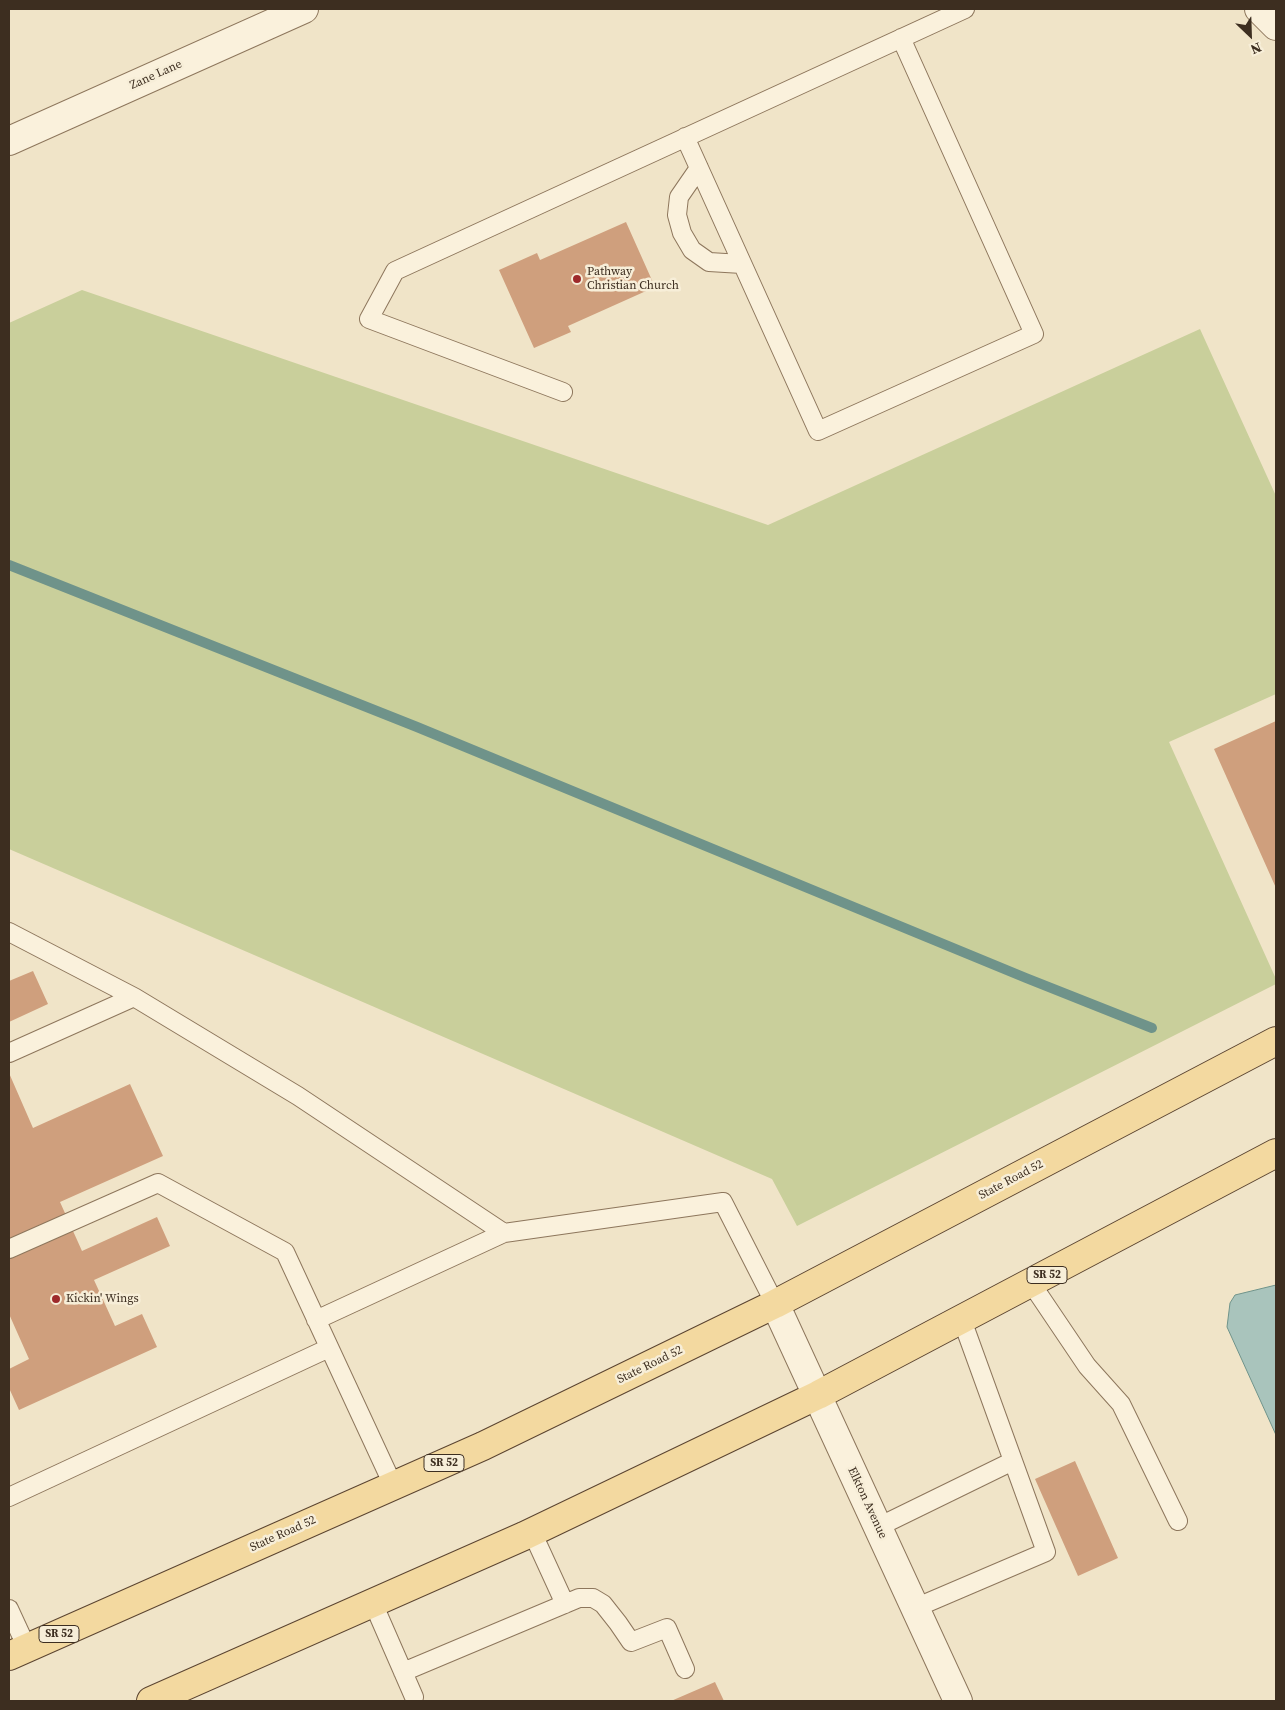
<!DOCTYPE html>
<style>
body{margin:0}
#map{position:relative;width:1285px;height:1710px;overflow:hidden;background:#f0e4c8;font-family:"Source Serif 4",serif}
canvas{display:block}
.frame{position:absolute;inset:0;border:10px solid #3d2e20;pointer-events:none}
.north{position:absolute;left:1225px;top:10px;width:50px;height:50px;-webkit-text-stroke:4px #f7eed8;paint-order:stroke;rotate:156deg;font-size:14px;font-weight:700;line-height:20px;text-align:center;color:#3d2e20}
.north::after{content:'';display:block;margin:auto;width:18px;height:22px;background:#3d2e20;clip-path:polygon(50% 0,100% 100%,50% 72%,0 100%)}
</style>
<div id="map">
<canvas width="1285" height="1710"></canvas>
<div class="frame"></div>
<div class="north">N</div>
</div>
<script>
const g = document.querySelector('canvas').getContext('2d');
g.lineJoin = 'round';
function fillPath(path, color) { g.fillStyle = color; g.fill(path, 'evenodd'); }
const poly = rows => new Path2D(rows.map(r => 'M' + r).join(''));
function strokePath(path, color, width, dash) { g.strokeStyle = color; g.lineWidth = width; g.lineCap = dash ? 'butt' : 'round'; g.setLineDash(dash || []); g.stroke(path); }
function write(font, color, halo, rows, align = 'center') {
  g.font = font + ' "Source Serif 4",serif'; g.lineWidth = 5; g.setLineDash([]); g.textBaseline = 'middle'; g.strokeStyle = halo; g.fillStyle = color; for (const [text, x, y, turn = 0] of rows) {
    g.save(); g.translate(x, y); g.rotate((+turn || 0) * Math.PI / 180); g.textAlign = isNaN(turn) ? turn : align; if (halo) g.strokeText(text, 0, 0); g.fillText(text, 0, 0); g.restore();
  }
}
const green = poly([
 [82,290,768,525,1200,329,1276,496,1276,694,1169,742,1276,979,1276,984,797,1226,772,1179,9,849,9,323]
]);
const water = poly([
 [1276,1285,1276,1435,1227,1327,1230,1303,1235,1295,1276,1285]
]);
const stream = poly([
 [9,565,417,727,1026,978,1152,1028]
]);
const building = poly([
 [626,222,655,287,568,326,571,332,534,348,499,270,537,253,540,260],
 [1276,721,1276,888,1214,749],
 [33,971,48,1004,9,1022,9,981],
 [9,1073,33,1128,130,1084,163,1156,60,1202,82,1251,157,1217,170,1246,94,1280,115,1326,142,1314,157,1347,19,1410,9,1388,9,1369,29,1359,9,1314],
 [1075,1461,1118,1558,1078,1576,1035,1479],
 [715,1682,724,1701,671,1701]
]);
const lane = poly([
 [685,137,818,431,1034,334,901,38],
 [699,168,679,197,677,215,682,233,692,250,709,262,742,264],
 [563,392,369,319,395,271,965,9],
 [9,932,134,997,298,1096,504,1233],
 [9,1053,134,997],
 [9,1249,158,1183,285,1252,393,1485],
 [1031,1283,1087,1366,1121,1404,1178,1521],
 [316,1320,504,1233,723,1202,775,1304],
 [9,1497,329,1348],
 [878,1527,1013,1461],
 [532,1532,565,1604],
 [373,1603,414,1697],
 [915,1608,1046,1552,962,1320],
 [9,1609,27,1648],
 [403,1672,579,1598,593,1598,603,1604,618,1623,631,1642,667,1628,685,1669]
]);
const street = poly([
 [1259,9,1276,26],
 [9,141,304,9],
 [775,1304,958,1701]
]);
const primary = poly([
 [9,1656,483,1446,775,1304,1276,1041],
 [151,1701,524,1536,818,1395,1276,1153]
]);
const markers = [
 [577,279,5,"#9e2a2b"],
 [56,1299,5,"#9e2a2b"]
];
const shields = [
 [1047,1275,40],
 [444,1463,40],
 [59,1634,40]
];
const shieldNames = [
 ["SR 52",1047,1275],
 ["SR 52",444,1463],
 ["SR 52",59,1634]
];
const streetNames = [
 ["Zane Lane",156,75,-24],
 ["State Road 52",1011,1180,-28],
 ["State Road 52",650,1365,-26],
 ["Elkton Avenue",867,1503,65],
 ["State Road 52",283,1534,-24]
];
const poiNames = [
 ["Pathway",587,272],
 ["Christian Church",587,286],
 ["Kickin' Wings",66,1299]
];
fillPath(green, '#c9cf9b');
fillPath(water, '#a9c4bc');
strokePath(water, '#6f938a', 1);
strokePath(stream, '#6f938a', 10);
fillPath(building, '#cf9f7d');
strokePath(lane, '#8d765c', 20);
strokePath(street, '#8d765c', 30);
strokePath(primary, '#5b4430', 30);
strokePath(lane, '#faf1dc', 18);
strokePath(street, '#faf1dc', 28);
strokePath(primary, '#f3d9a0', 28);
for (const [x, y, r, color] of markers) { const dot = new Path2D(); dot.arc(x, y, r, 0, 2 * Math.PI); g.fillStyle = color; g.fill(dot); strokePath(dot, '#f7eed8', 2); }
for (const [x, y, w] of shields) { const box = new Path2D(); box.roundRect(x - w / 2, y - 8.5, w, 17, 4); g.fillStyle = '#f7eed8'; g.fill(box); strokePath(box, '#3d2e20', 1); }
write('bold 11px', '#3d2e20', null, shieldNames);
write('12px', '#3d2e20', '#f7eed8', streetNames);
write('12px', '#3d2e20', '#f7eed8', poiNames, 'left');
</script>
